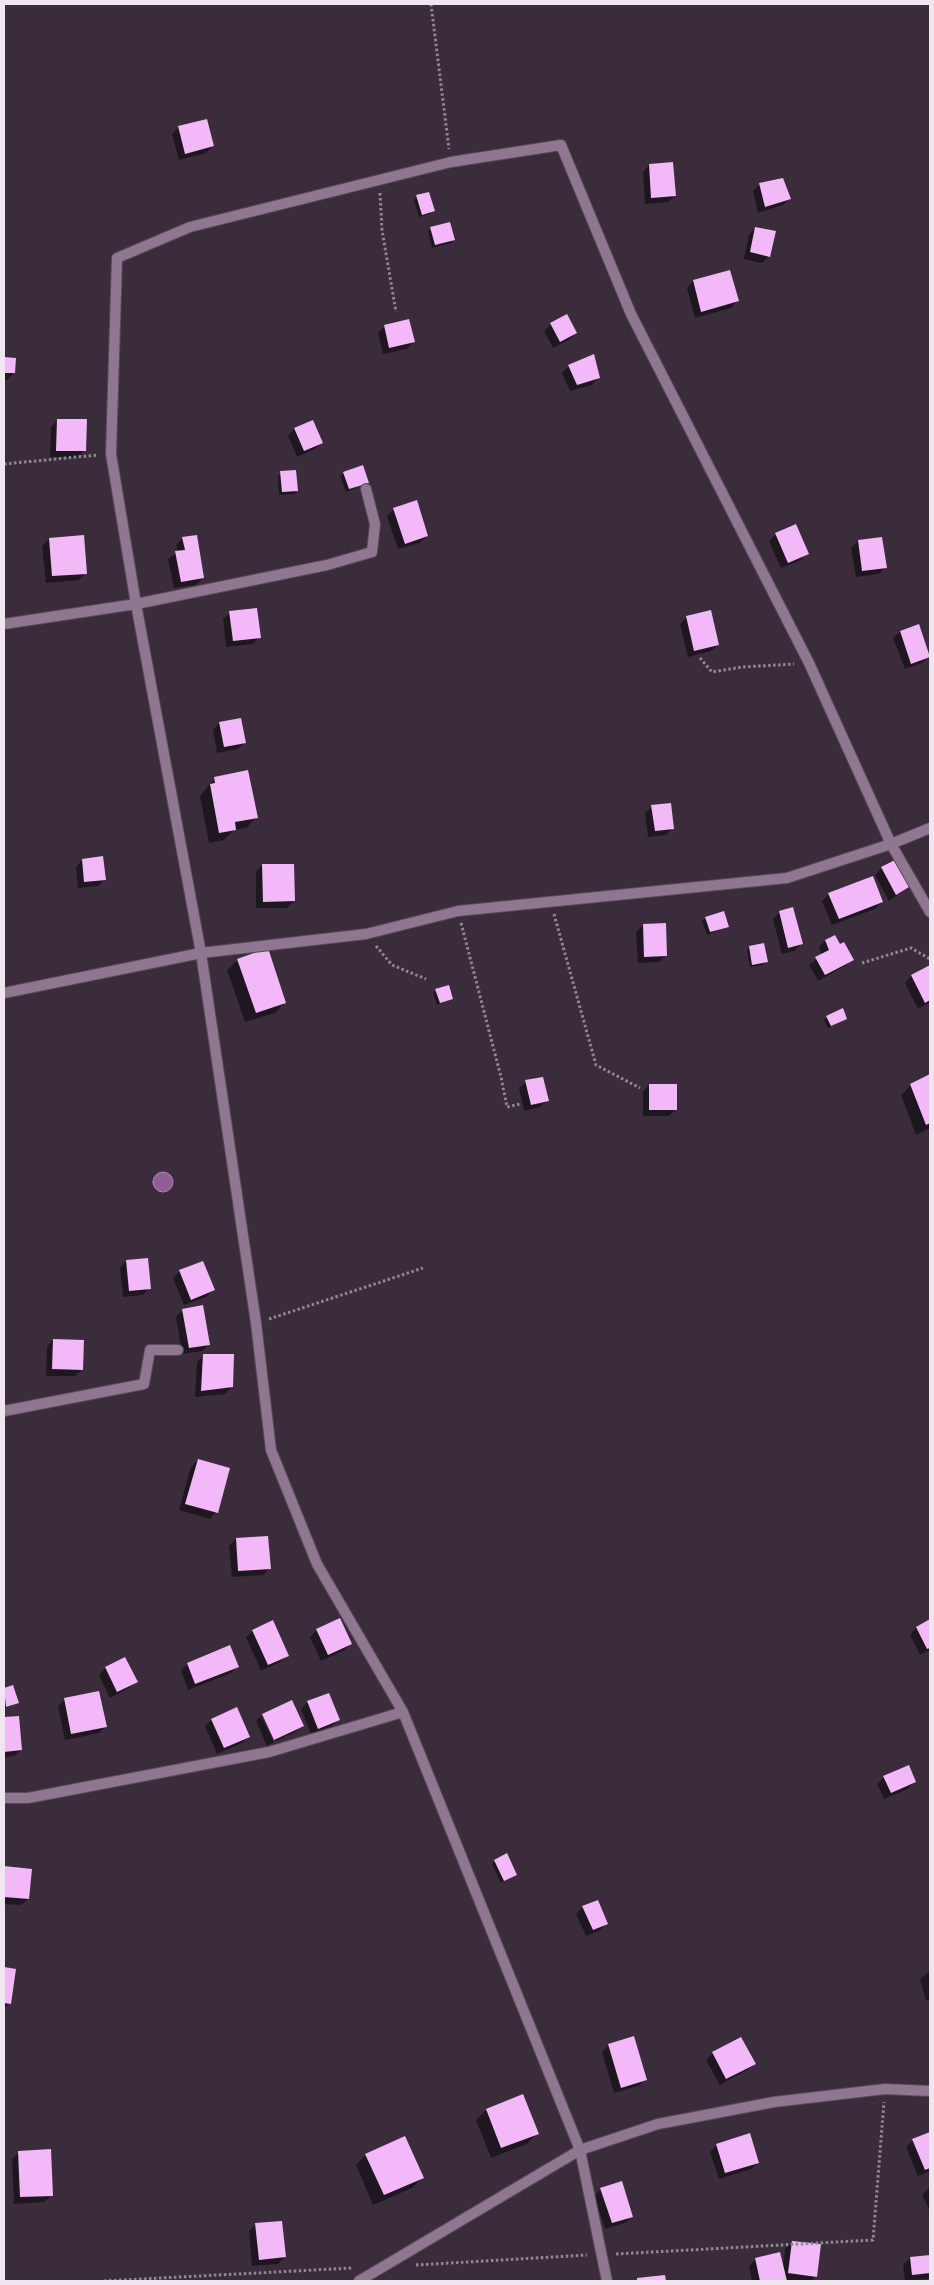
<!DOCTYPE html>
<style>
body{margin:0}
#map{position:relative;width:934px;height:2285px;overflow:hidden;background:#3b2c3c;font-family:Montserrat,sans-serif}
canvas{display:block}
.frame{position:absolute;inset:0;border:5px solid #efe6f0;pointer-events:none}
</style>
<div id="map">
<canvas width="934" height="2285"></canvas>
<div class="frame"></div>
</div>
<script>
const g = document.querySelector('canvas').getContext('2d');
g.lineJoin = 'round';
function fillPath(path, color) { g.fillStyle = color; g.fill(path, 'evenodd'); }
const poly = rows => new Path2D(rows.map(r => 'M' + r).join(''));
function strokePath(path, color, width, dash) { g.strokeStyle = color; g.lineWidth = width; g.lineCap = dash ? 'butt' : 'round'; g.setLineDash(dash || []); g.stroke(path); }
const water = poly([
 '153 1182a10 10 0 1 1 20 0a10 10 0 1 1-20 0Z'
]);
const shadow = poly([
 [179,127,213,146,206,153,179,160,172,134],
 [649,165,675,196,668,202,645,204,643,172],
 [760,184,789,199,783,205,758,213,753,191],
 [417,197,433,210,430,214,419,217,414,200],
 [431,228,454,240,451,243,432,248,428,231],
 [755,228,769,256,762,263,744,259,749,235],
 [693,281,737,301,731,308,695,318,687,288],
 [566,316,576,333,569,340,553,348,544,331,551,324],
 [385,326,413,342,407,349,383,354,378,333],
 [4,358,15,359,14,373,7,380,4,379],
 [569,366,598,378,592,385,570,391,562,373],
 [58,420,85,450,78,457,50,457,51,427],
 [312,421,321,443,315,449,297,457,288,436,294,429],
 [281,473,297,491,294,494,279,495,278,476],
 [343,473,367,483,346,492,340,476],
 [394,509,427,536,420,543,398,549,387,516],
 [776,534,807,553,801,560,781,568,769,541],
 [183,538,203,578,196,585,174,588,168,559,178,552,176,545],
 [49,539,86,573,79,580,46,583,42,546],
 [858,541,885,567,879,574,856,577,851,548],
 [230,613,259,637,253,644,226,647,223,619],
 [687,617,718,645,711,651,688,657,680,624],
 [900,632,929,656,922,663,905,669,893,638],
 [219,723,244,743,238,749,217,753,213,730],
 [215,778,257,817,246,828,234,830,224,840,209,843,200,796],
 [652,806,673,828,666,835,648,837,645,813],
 [82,860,105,879,98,886,78,888,76,867],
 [262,865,294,901,287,908,256,908,256,872],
 [882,868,908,887,889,901,875,875],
 [829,894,882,902,875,909,832,925,822,901],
 [780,912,801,944,794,951,782,954,773,919],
 [706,918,727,926,707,935,702,921],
 [643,925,666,956,659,962,638,963,636,932],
 [825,941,839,946,852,960,845,966,818,981,809,965,822,955,819,947],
 [750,947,766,962,763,965,750,967,747,950],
 [238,960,285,1002,275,1013,245,1022,227,970],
 [930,966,930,1002,918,1009,905,983,911,976],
 [436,990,452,998,437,1005,433,993],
 [827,1017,846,1019,828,1028,824,1020],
 [930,1076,930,1128,916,1135,901,1095,911,1085],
 [526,1082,547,1101,540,1107,524,1111,519,1088],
 [649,1085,676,1109,669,1116,643,1116,643,1092],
 [126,1261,149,1288,143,1295,123,1297,120,1268],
 [180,1271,213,1290,206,1297,184,1305,173,1278],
 [183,1310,209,1344,202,1351,182,1354,176,1317],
 [53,1340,82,1370,75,1376,46,1376,47,1347],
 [204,1355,232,1387,225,1394,195,1397,197,1362],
 [198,1460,216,1512,210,1519,179,1510,191,1467],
 [236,1539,270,1568,263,1575,232,1577,229,1546],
 [930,1620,930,1650,920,1655,910,1635,916,1628],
 [317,1630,350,1644,343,1651,321,1661,310,1637],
 [253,1631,287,1656,280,1662,261,1671,246,1637],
 [125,1659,136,1682,129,1688,110,1698,99,1675,105,1668],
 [188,1664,237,1666,231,1673,188,1690,181,1670],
 [13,1686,18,1703,4,1709,4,1689],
 [64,1700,106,1726,99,1733,65,1740,58,1706],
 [308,1702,338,1720,332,1726,311,1734,301,1709],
 [262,1715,302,1726,295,1732,276,1741],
 [261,1716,274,1742,267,1746,256,1721],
 [18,1717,21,1750,14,1756,4,1757,4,1718],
 [212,1720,249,1736,242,1743,217,1754,205,1726],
 [884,1777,914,1782,908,1789,884,1799,877,1784],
 [495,1861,516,1874,501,1883,492,1864],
 [4,1867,31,1870,28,1899,21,1905,4,1904],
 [583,1907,606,1924,599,1931,586,1936,576,1914],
 [4,1968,14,1970,10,2003,4,2009],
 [930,1971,930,1999,926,2001,920,1979],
 [609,2045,645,2080,638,2086,614,2093,602,2052],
 [713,2053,754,2064,747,2070,720,2085,706,2060],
 [486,2110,537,2133,527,2144,491,2158,476,2120],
 [930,2133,930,2171,918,2176,906,2147,913,2140],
 [717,2145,758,2163,751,2169,719,2179,710,2152],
 [19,2152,51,2196,44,2202,14,2204,12,2159],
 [366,2155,422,2178,412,2188,373,2205,356,2165],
 [930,2187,930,2211,922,2195],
 [601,2189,632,2216,625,2223,605,2229,594,2196],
 [255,2225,285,2257,278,2264,252,2266,249,2231],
 [792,2242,816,2276,811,2281,752,2281,749,2266,756,2259,783,2269,785,2249],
 [930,2256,930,2276,928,2279,905,2281,903,2265,910,2258]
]);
const building = poly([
 [207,119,214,146,185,154,178,126],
 [673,162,676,196,651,198,649,164],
 [783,178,791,199,765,207,759,183],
 [429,192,435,211,422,215,416,195],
 [450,222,455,240,435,245,430,227],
 [755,227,776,231,770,257,750,252],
 [730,270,739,301,701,312,693,280],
 [567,314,577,333,560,342,550,323],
 [409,319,415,342,389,348,384,325],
 [594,354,600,378,577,385,568,365],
 [4,357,16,358,15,373,4,373],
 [57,419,87,419,86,451,56,451],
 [313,420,323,443,304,451,294,428],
 [363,465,369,483,349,489,343,472],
 [296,470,298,491,282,492,280,471],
 [417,500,428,536,405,544,393,508],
 [796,524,809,554,788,563,775,533],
 [84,535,87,574,52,576,49,538],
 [197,535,204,578,181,582,175,551,185,550,182,537],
 [882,537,887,568,862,571,858,540],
 [257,608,261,638,233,641,229,611],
 [711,610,719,645,694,651,686,616],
 [919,624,930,657,911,664,900,631],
 [241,718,246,743,224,747,219,722],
 [248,770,258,818,235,822,236,830,219,833,210,784,215,783,214,777],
 [671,803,674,829,655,831,651,805],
 [103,856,106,880,84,882,82,859],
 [895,860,909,887,896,895,881,867],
 [262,864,294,864,295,901,263,902],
 [873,876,883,902,839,919,828,893],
 [793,907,803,944,788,948,779,911],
 [724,911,729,927,710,932,705,917],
 [666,923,667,956,644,957,643,924],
 [835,935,840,944,844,942,854,960,825,975,815,957,829,950,825,940],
 [764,943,768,962,752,965,749,946],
 [268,948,286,1003,256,1013,237,959],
 [930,965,930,1000,925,1003,911,975],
 [449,985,453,999,440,1003,435,989],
 [843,1008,847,1019,831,1026,826,1016],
 [930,1074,930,1123,926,1125,910,1084],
 [543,1077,549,1101,531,1105,525,1080],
 [649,1084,677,1084,677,1110,649,1110],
 [148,1258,151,1289,129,1291,126,1260],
 [203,1261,215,1290,191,1300,179,1270],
 [203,1305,210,1345,189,1348,182,1309],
 [53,1339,84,1340,83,1370,52,1369],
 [203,1354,234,1354,233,1387,201,1391],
 [198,1459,230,1468,218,1513,185,1504],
 [268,1536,271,1569,238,1571,236,1538],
 [340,1618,352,1644,328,1655,316,1629],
 [930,1619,930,1648,927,1649,916,1627],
 [273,1620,289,1656,268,1665,252,1630],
 [230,1645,239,1667,195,1684,187,1663],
 [125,1657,138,1682,117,1692,105,1667],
 [13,1685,19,1703,6,1707,4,1688],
 [99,1691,107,1727,71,1734,64,1698],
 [329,1693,340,1720,318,1729,307,1701],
 [292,1700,304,1726,274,1740,262,1714],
 [237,1707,250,1737,224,1748,211,1719],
 [19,1716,22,1750,4,1752,4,1717],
 [909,1765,916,1782,891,1793,883,1776],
 [507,1853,517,1875,504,1881,494,1860],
 [4,1866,32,1869,29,1899,4,1897],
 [598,1900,608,1924,593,1930,582,1906],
 [4,1967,16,1969,11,2004,4,2003],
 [634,2036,647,2080,621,2088,608,2044],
 [741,2037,756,2064,726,2079,712,2052],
 [523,2094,539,2134,501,2148,486,2109],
 [930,2132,930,2168,925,2170,912,2139],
 [750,2133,759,2163,725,2173,716,2144],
 [405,2136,424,2178,384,2195,365,2154],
 [51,2149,53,2196,20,2197,18,2151],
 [622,2181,633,2217,612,2223,600,2188],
 [282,2221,286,2257,259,2260,255,2223],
 [792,2241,821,2244,817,2277,788,2273],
 [780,2252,787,2281,760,2281,755,2258],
 [930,2255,930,2273,912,2275,910,2257],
 [665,2275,666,2281,637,2281,637,2278]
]);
const path = poly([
 [431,4,449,149],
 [380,193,382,230,396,312],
 [4,464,98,455],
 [700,658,712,672,742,667,794,664],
 [554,914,596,1065,640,1088],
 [461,923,501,1077,507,1107,520,1104],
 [376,946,392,965,426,979],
 [862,963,911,948,930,959],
 [269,1319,423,1268],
 [616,2254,873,2240,884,2102],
 [416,2265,587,2255],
 [104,2281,352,2268]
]);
const minor = poly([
 [4,624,136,604,327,565,372,552,375,524,366,489],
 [4,993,201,953,366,934,458,911,787,878,891,844,930,828],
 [4,1411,144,1384,150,1350,178,1350],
 [4,1798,28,1798,269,1752,403,1712],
 [359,2281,580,2150,658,2124,774,2102,885,2089,930,2091],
 [607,2281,580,2150,403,1712,317,1564,271,1450,256,1323,201,953,136,604,111,454,117,258,190,227,451,162,561,145,631,314,809,663,891,844,930,912]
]);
fillPath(water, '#935e98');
strokePath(water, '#af87b2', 1);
fillPath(shadow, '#0007');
fillPath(building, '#f2b8f7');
strokePath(minor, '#584a59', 12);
strokePath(path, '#928693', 3, [2.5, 2.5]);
strokePath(minor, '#8f7791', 10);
</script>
